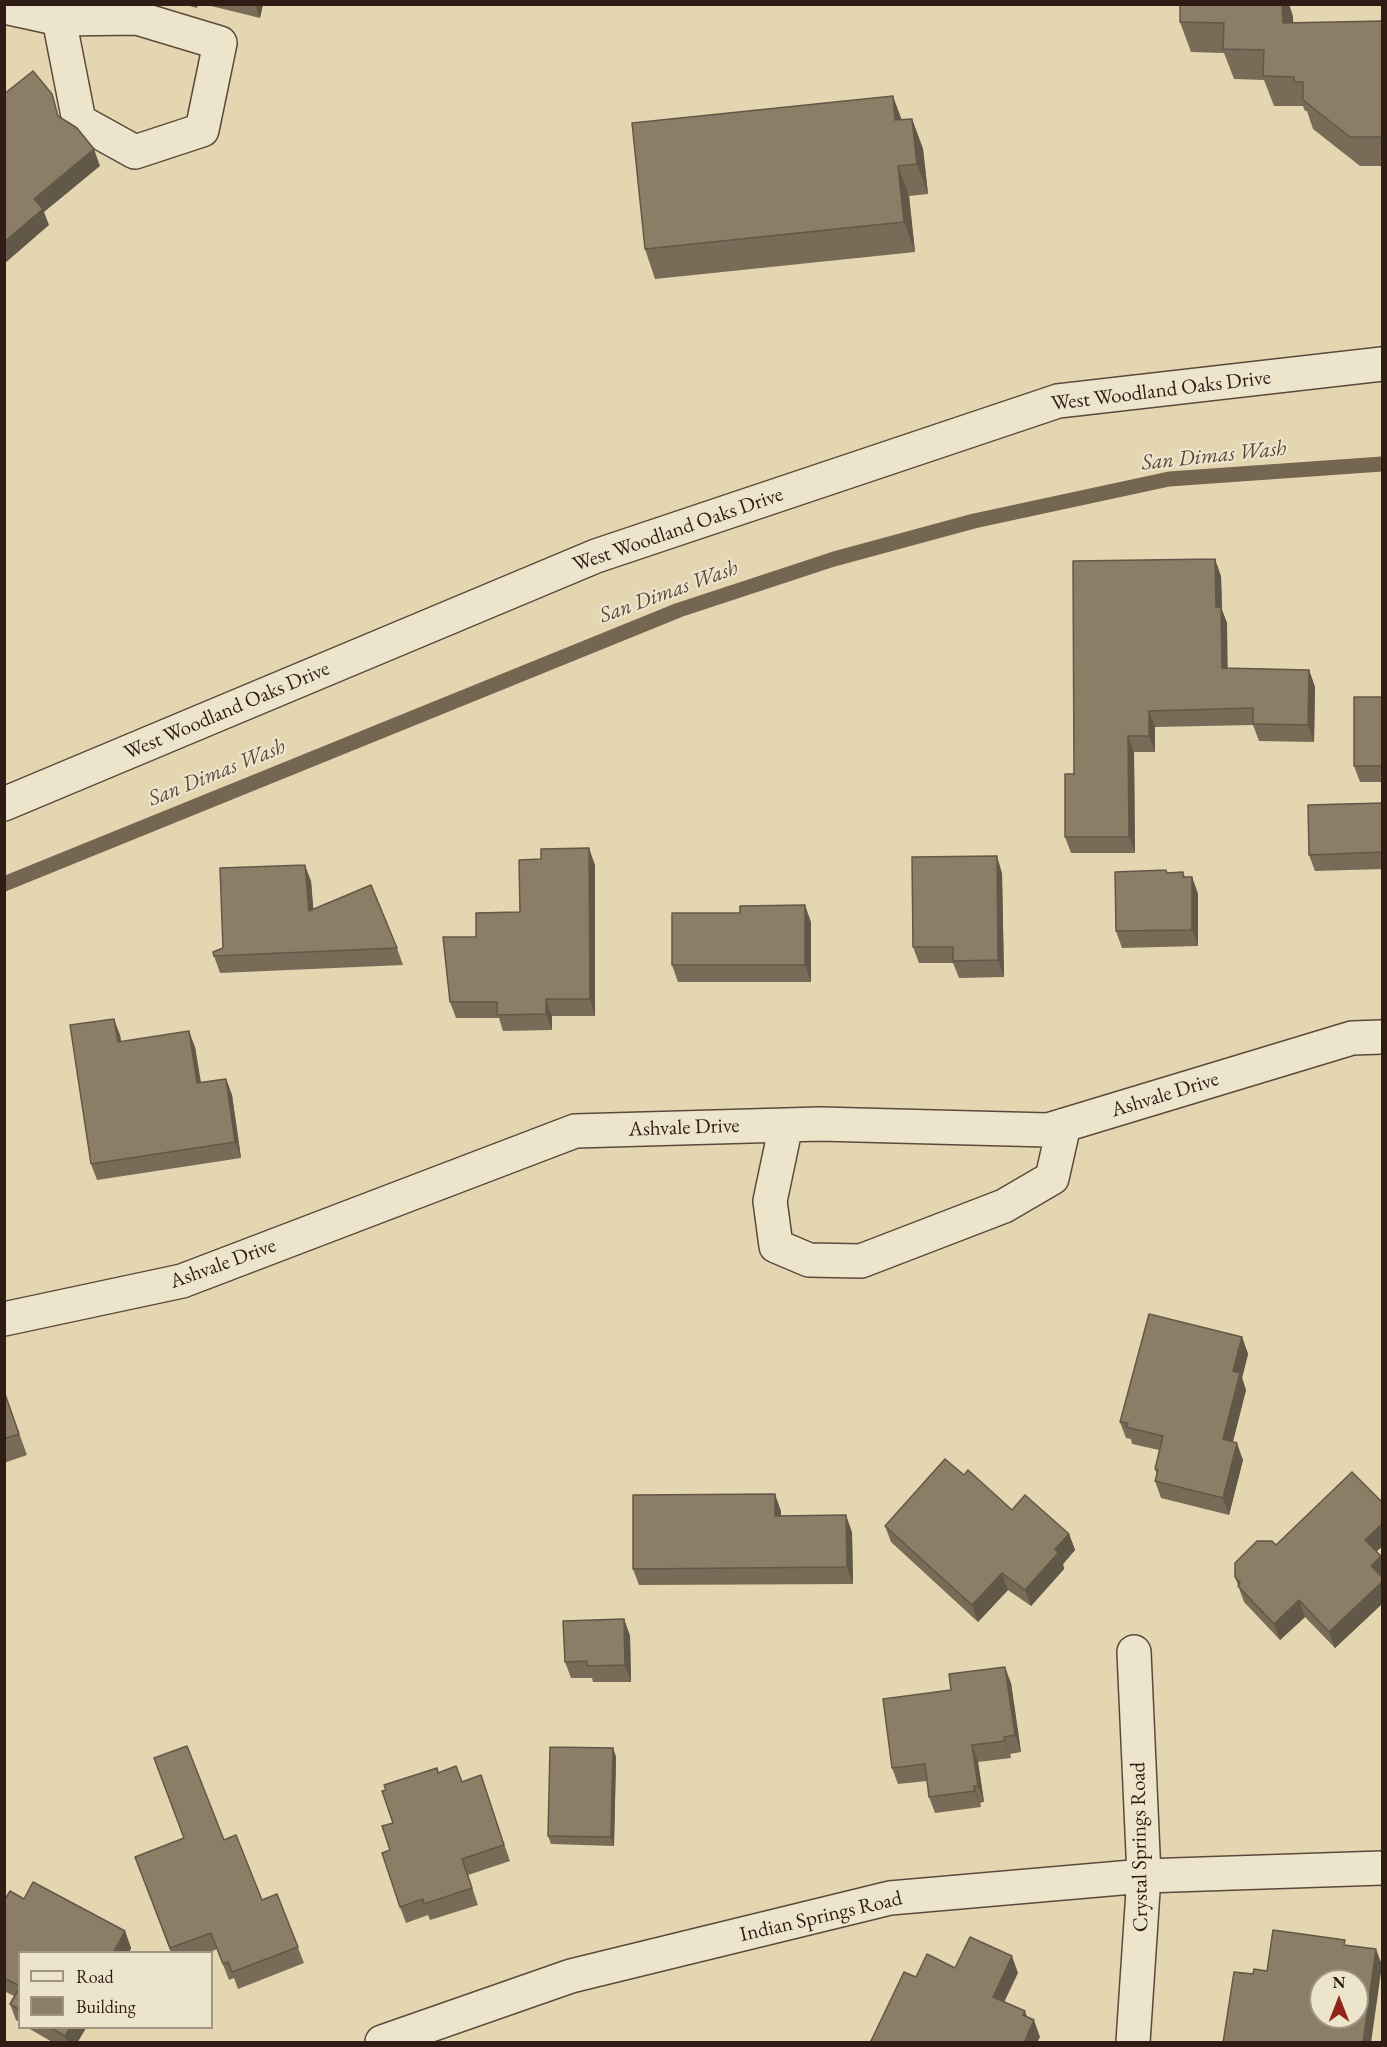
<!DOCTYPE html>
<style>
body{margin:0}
#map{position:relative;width:1387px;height:2047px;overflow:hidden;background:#e3d6b0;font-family:"EB Garamond",serif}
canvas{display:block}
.frame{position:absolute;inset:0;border:6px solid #2e1c15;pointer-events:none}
.legend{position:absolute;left:18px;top:1951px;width:195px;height:78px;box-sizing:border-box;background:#ede4cc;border:2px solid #a19483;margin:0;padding:8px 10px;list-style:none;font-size:18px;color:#2e1c15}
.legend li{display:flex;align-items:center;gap:12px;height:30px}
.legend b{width:30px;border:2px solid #a19483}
.north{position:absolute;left:1309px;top:1969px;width:60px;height:60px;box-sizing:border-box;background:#ede4cc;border:2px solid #a19483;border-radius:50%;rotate:0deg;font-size:16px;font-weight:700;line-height:24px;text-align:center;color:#2e1c15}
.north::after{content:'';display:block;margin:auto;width:21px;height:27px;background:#8f2418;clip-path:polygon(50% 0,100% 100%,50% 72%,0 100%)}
</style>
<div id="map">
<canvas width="1387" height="2047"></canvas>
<div class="frame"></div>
<ul class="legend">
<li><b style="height:8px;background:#ede4cc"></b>Road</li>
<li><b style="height:16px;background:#8c7d66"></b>Building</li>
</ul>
<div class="north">N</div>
</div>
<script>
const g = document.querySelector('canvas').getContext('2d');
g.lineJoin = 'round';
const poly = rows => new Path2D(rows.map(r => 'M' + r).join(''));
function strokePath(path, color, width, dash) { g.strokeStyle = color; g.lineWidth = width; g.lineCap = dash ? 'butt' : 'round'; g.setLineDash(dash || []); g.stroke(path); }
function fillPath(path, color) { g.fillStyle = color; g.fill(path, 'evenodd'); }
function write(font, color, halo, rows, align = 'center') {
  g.font = font + ' "EB Garamond",serif'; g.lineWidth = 4.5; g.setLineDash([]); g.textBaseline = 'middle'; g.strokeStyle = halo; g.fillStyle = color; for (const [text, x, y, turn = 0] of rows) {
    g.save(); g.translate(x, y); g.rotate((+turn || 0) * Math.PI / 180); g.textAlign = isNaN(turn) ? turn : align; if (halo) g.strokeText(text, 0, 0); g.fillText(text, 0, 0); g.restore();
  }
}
const stream = poly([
 [4,884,679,610,834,559,974,521,1169,479,1382,464]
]);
const minor = poly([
 [4,7,59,19,137,18,220,43,202,130,135,152,79,121,59,19],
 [4,804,596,556,1058,401,1382,364],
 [786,1125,770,1201,776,1246,809,1260,861,1261,1004,1206,1052,1178,1064,1125],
 [4,1319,182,1281,575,1131,820,1124,1048,1130,1352,1038,1382,1037],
 [382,2042,571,1976,890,1898,1144,1876,1382,1868],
 [1133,2042,1144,1876,1134,1652]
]);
const wall = poly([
 [182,4,198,4,197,8],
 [203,4,263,4,260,18],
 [1293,16,1293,23,1383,21,1383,166,1360,166,1313,129,1307,111,1305,111,1303,106,1274,106,1264,80,1234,79,1224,53,1191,52,1180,22],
 [912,119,923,149,928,194,909,196,915,252,655,279,645,249,901,120],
 [1221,576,1222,610,1227,623,1227,668,1309,670,1315,687,1314,742,1259,741,1253,725,1155,727,1155,752,1134,752,1135,853,1071,853,1065,837,1074,774],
 [1383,697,1383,782,1360,782,1354,766],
 [1383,803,1383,869,1315,871,1309,855],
 [595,865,595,1016,552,1016,552,1030,503,1031,499,1018,456,1018,450,1002,476,937,520,912],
 [1183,872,1185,877,1192,877,1198,894,1198,946,1122,948,1116,931,1167,873],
 [1002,873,1004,977,959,978,953,963,919,963,913,947],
 [311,881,313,910,397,948,403,965,220,973,214,956],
 [740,913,811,922,811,982,678,982,672,965],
 [120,1035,121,1042,195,1047,201,1082,226,1079,232,1095,241,1158,97,1180,91,1164],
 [1242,1337,1248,1354,1242,1378,1246,1390,1233,1442,1243,1460,1229,1515,1161,1498,1155,1481,1157,1475,1155,1469,1159,1450,1132,1444,1131,1439,1126,1438,1120,1422],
 [4,1391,27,1455,4,1463],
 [964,1475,1012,1510,1069,1534,1075,1550,1063,1564,1064,1569,1031,1606,1008,1590,978,1622,891,1542,885,1526],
 [1383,1503,1383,1546,1376,1551,1381,1556,1383,1561,1383,1603,1335,1648,1305,1617,1280,1640,1244,1602,1235,1577,1276,1545],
 [781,1511,781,1516,852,1532,853,1584,639,1585,633,1569],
 [624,1619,630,1636,631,1682,593,1682,592,1678,571,1678,565,1662],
 [1011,1683,1021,1752,1010,1754,1011,1758,978,1762,984,1802,980,1803,981,1807,935,1813,929,1797,927,1781,898,1784,892,1768],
 [613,1748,616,1757,614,1846,551,1844,548,1836],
 [439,1773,486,1792,510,1861,468,1875,478,1905,430,1920,428,1915,406,1923,400,1907,390,1850],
 [224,1840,262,1900,277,1894,304,1963,238,1989,234,1978,229,1980,217,1949,208,1953,171,1953,135,1857],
 [24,1899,125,1931,131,1948,129,1953,20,1953,20,2023,16,2020,10,2004,14,1996,4,1991,4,1901],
 [28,2028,86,2028,77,2043,54,2043]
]);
const shadedWall = poly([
 [255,4,263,4,260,18],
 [1282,4,1289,4,1293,16,1294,53,1283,23],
 [893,96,904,126,895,120],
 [912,119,923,149,928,194,917,164],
 [94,149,100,166,44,212,49,225,4,264,4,242,34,199],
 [898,166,909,196,915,252,904,222],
 [1215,559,1221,576,1222,610,1227,623,1228,684,1222,668,1216,607],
 [1309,670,1315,687,1314,742,1308,725],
 [1149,711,1155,727,1155,752,1149,736],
 [1128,736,1134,752,1135,853,1129,837],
 [589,848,595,865,595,1016,590,999],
 [997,856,1002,873,1004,977,998,960],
 [305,865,311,881,315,928,309,911],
 [1192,877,1198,894,1198,946,1192,930],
 [805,905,811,922,811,982,805,965],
 [546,999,552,1016,552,1030,546,1014],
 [114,1019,120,1035,124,1059,118,1042],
 [189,1031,195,1047,203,1099,197,1083],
 [226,1079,232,1095,241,1158,235,1142],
 [1242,1337,1248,1354,1242,1378,1246,1390,1229,1456,1223,1439,1233,1371],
 [1237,1443,1243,1460,1229,1515,1223,1498],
 [775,1494,781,1511,781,1533,775,1516],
 [846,1515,852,1532,853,1584,847,1567],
 [1383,1523,1383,1546,1371,1556,1365,1540],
 [1069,1534,1075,1550,1063,1564,1064,1569,1031,1606,1025,1590,1055,1549],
 [1381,1556,1383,1561,1383,1576,1377,1582,1371,1566],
 [1002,1573,1008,1590,978,1622,972,1605],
 [1383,1581,1383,1603,1335,1648,1329,1632],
 [1299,1600,1305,1617,1280,1640,1274,1624],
 [624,1619,630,1636,631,1682,625,1665],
 [1005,1667,1011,1683,1021,1752,1015,1735],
 [1004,1737,1010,1754,1011,1758,1005,1741],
 [972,1745,978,1762,984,1802,978,1786],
 [613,1748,616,1757,614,1846,611,1837],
 [974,1786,980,1803,981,1807,975,1791],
 [125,1931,131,1948,129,1953,113,1953],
 [1376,1949,1382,1965,1371,2043,1363,2043],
 [1012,1956,1018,1973,999,2013,993,1997],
 [1025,2011,1031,2028,1034,2020,1040,2037,1037,2043,1024,2043,1023,2015],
 [70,2028,86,2028,77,2043,68,2043,65,2036]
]);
const building = poly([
 [1180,4,1282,4,1283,23,1383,21,1383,137,1350,137,1303,100,1303,82,1294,82,1294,77,1263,76,1264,50,1223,49,1224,23,1180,22,1180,4],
 [33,71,52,94,58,116,77,128,94,149,34,199,43,209,4,242,4,94,33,71],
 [893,96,895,120,912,119,917,164,898,166,904,222,645,249,632,123,893,96],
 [1215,559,1216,607,1221,607,1222,668,1309,670,1308,725,1253,724,1253,708,1149,711,1149,736,1128,736,1129,837,1065,837,1065,774,1074,774,1073,561,1215,559],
 [1354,697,1383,697,1383,766,1354,766,1354,697],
 [1383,803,1383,852,1309,855,1308,805,1383,803],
 [589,848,590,999,546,999,546,1014,497,1015,497,1002,450,1002,443,937,476,937,476,913,520,912,519,860,541,859,541,849,589,848],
 [997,856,998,960,953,961,953,947,913,947,912,857,997,856],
 [305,865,309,911,371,885,397,948,214,956,213,952,223,948,220,868,305,865],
 [1166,870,1167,873,1183,872,1183,877,1192,877,1192,930,1116,931,1115,872,1166,870],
 [805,905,805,965,672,965,672,913,740,913,740,906,805,905],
 [114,1019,118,1042,189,1031,197,1083,226,1079,235,1142,91,1164,70,1025,114,1019],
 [1149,1314,1242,1337,1233,1371,1240,1373,1223,1439,1237,1443,1223,1498,1155,1481,1158,1470,1155,1469,1163,1436,1126,1427,1128,1423,1120,1422,1149,1314],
 [4,1391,19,1434,4,1439,4,1391],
 [945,1459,964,1475,968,1470,1012,1510,1025,1495,1069,1534,1055,1549,1058,1553,1025,1590,1002,1573,972,1605,885,1526,945,1459],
 [1352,1472,1383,1503,1383,1523,1365,1540,1381,1556,1371,1566,1383,1578,1383,1581,1329,1632,1299,1600,1274,1624,1238,1586,1240,1583,1235,1577,1235,1563,1257,1541,1272,1541,1276,1545,1352,1472],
 [775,1494,775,1516,846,1515,847,1567,633,1569,633,1495,775,1494],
 [624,1619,625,1665,587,1666,587,1661,565,1662,563,1621,624,1619],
 [1005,1667,1015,1735,1004,1737,1005,1741,972,1745,978,1786,974,1786,975,1791,929,1797,925,1764,892,1768,883,1699,951,1690,949,1674,1005,1667],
 [187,1746,224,1840,236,1835,262,1900,277,1894,298,1947,232,1972,228,1962,223,1964,211,1933,170,1948,135,1857,184,1838,154,1758,187,1746],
 [550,1747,613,1748,611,1837,548,1836,550,1747],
 [456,1766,462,1782,481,1775,504,1845,462,1859,472,1888,424,1904,423,1899,400,1907,382,1853,390,1850,382,1826,393,1823,382,1791,386,1790,384,1785,437,1768,438,1773,456,1766],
 [33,1882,125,1931,113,1953,20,1953,20,1986,4,1978,4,1901,10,1891,24,1899,33,1882],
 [1273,1930,1345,1940,1344,1945,1376,1949,1363,2043,1223,2043,1234,1972,1253,1974,1254,1969,1267,1971,1273,1930],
 [1321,1981,1357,1981,1357,2017,1321,2017,1321,1981],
 [970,1937,1012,1956,993,1997,1025,2011,1023,2015,1034,2020,1024,2043,870,2043,904,1972,916,1977,927,1954,955,1968,970,1937],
 [20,1987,20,2010,10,2004,20,1987],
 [51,2028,70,2028,65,2036,51,2028]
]);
const streetNames = [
 ["West Woodland Oaks Drive",1161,391,-7],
 ["West Woodland Oaks Drive",678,530,-19],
 ["West Woodland Oaks Drive",227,711,-23],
 ["Ashvale Drive",1165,1095,-17],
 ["Ashvale Drive",684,1128,-2],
 ["Ashvale Drive",223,1264,-20],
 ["Crystal Springs Road",1140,1847,-91],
 ["Indian Springs Road",821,1917,-13]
];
const waterNames = [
 ["San Dimas Wash",1214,456,-6],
 ["San Dimas Wash",669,592,-20],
 ["San Dimas Wash",217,773,-22]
];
strokePath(stream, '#756652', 15);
strokePath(minor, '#5b4a3c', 36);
strokePath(minor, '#ede4cc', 33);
fillPath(wall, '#786c58');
fillPath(shadedWall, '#625847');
fillPath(building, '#8c7d66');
strokePath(building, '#625847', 1.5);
write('21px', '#2e1c15', '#ede4cc', streetNames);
write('italic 22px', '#584739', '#ede4cc', waterNames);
</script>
